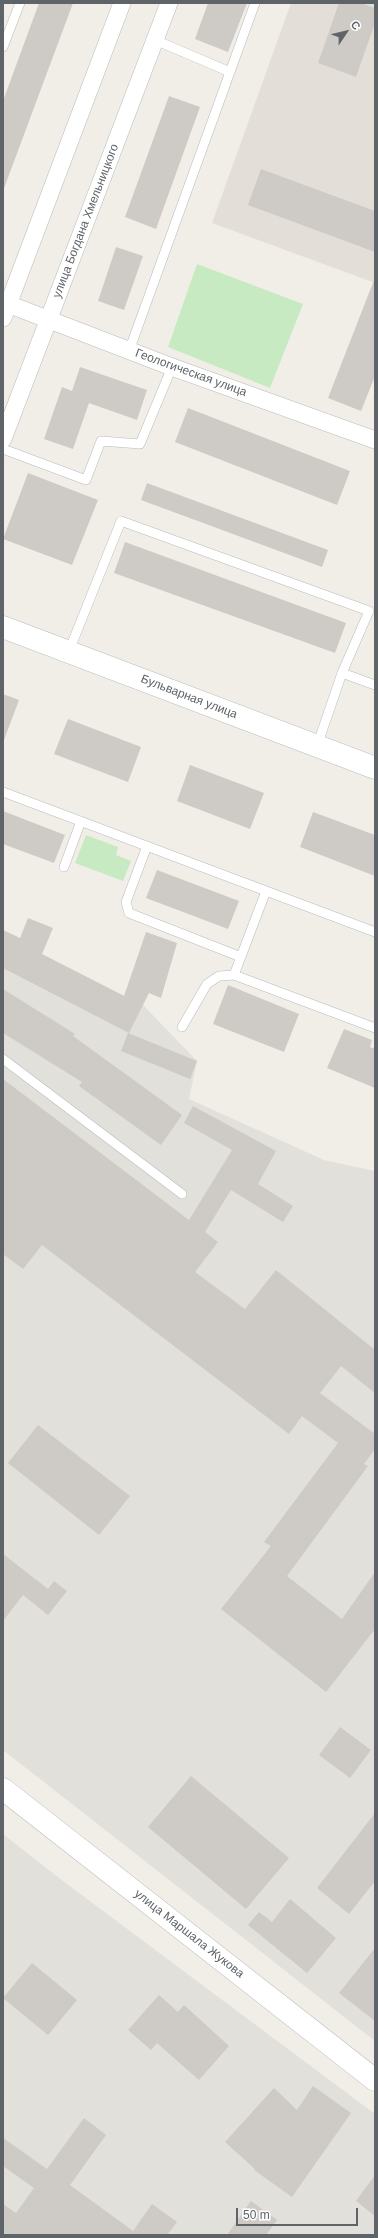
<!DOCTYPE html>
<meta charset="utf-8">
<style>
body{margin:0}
#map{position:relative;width:378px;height:2238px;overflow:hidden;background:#f1eee7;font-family:Arial,sans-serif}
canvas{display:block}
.frame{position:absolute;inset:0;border:4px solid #5e6468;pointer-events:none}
.north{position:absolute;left:326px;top:12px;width:40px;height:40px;-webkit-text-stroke:3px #fff;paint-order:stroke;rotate:55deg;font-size:11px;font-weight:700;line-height:16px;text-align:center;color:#5e6468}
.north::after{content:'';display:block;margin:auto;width:14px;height:18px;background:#5e6468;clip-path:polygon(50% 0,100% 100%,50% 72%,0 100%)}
.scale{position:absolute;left:236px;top:2208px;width:122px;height:18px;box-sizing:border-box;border:2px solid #5e6468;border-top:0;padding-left:5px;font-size:12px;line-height:14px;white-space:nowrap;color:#5e6468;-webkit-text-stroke:3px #fff;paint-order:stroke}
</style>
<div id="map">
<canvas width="378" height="2238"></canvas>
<div class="frame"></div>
<div class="north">С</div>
<div class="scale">50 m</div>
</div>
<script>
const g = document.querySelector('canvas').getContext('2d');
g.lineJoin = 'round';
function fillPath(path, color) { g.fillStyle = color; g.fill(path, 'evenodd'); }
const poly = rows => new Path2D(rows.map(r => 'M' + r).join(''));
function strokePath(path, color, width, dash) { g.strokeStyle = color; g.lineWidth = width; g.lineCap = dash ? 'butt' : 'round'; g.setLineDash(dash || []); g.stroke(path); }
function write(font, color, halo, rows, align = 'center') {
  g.font = font + ' Arial,sans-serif'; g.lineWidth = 4; g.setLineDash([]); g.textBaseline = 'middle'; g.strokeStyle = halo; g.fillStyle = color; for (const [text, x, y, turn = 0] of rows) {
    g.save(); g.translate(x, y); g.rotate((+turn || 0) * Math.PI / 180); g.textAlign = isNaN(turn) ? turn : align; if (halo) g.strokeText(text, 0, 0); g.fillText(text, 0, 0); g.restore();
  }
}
const industrial = poly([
 [3,930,15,936,45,971,51,959,143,1005,197,1061,189,1099,324,1160,375,1171,375,2041,3,1750],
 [3,1834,63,1881,375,2114,375,2235,3,2235]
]);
const education = poly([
 [291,3,375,3,375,283,212,223]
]);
const green = poly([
 [197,264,303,304,270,388,168,347],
 [86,835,118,847,116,855,131,861,123,881,75,863]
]);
const building = poly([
 [39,3,73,3,3,191,3,101],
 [208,3,247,3,228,52,195,39],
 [339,3,361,3,375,8,375,23,356,77,318,63],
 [169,96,200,107,156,229,125,217],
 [261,169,375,211,375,252,248,205],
 [116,247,143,256,124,310,98,301],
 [374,280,375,376,361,411,328,398],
 [80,367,147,390,137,420,89,403,73,449,44,439,62,387,72,391],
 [188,408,350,471,337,505,175,442],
 [28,473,98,500,72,565,3,539],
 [147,483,328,550,322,567,141,500],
 [125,542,346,623,335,653,114,573],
 [3,694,19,700,4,740,3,739],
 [68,719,141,747,128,782,54,754],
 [190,765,264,793,250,829,177,801],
 [3,811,65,835,54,863,3,844],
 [313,812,375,835,375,876,300,847],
 [157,870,239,901,228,929,146,898],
 [28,918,53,928,42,954,124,996,146,932,177,943,161,998,149,993,129,1033,3,968,3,930,20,938],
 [228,985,299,1014,284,1052,213,1024],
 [3,989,75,1034,73,1036,182,1115,161,1145,79,1086,82,1082,3,1033],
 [344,1029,372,1040,370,1047,375,1049,375,1088,327,1068],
 [128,1033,197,1061,190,1079,121,1051],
 [3,1079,189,1220,232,1150,184,1123,193,1106,276,1151,258,1184,293,1206,283,1222,231,1190,205,1232,218,1242,195,1272,245,1309,276,1270,375,1350,375,1393,341,1366,320,1393,375,1434,375,1449,364,1464,368,1466,287,1576,342,1619,375,1572,375,1629,326,1692,221,1609,271,1546,264,1542,338,1443,302,1416,289,1434,42,1245,23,1269,3,1254],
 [38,1425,130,1496,99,1535,8,1463],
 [3,1554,48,1589,54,1581,67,1591,48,1615,23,1595,3,1621],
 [340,1727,371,1750,350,1778,319,1755],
 [191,1776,289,1858,246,1909,148,1827],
 [375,1813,375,1881,349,1914,317,1888],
 [290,1899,336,1938,307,1973,248,1925,259,1912,272,1922],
 [375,1948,375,2021,339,1993],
 [32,1963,77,2000,48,2035,3,1998],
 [159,1995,178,2012,184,2005,229,2046,199,2080,157,2043,151,2050,128,2030],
 [313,2086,351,2113,292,2197,254,2170,255,2169,225,2142,274,2088,297,2110],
 [84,2118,106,2135,70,2185,133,2231,152,2204,177,2222,167,2235,3,2235,3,2204,16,2213,34,2188,3,2166,3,2138,47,2169],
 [375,2175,375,2216,356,2201],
 [251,2201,277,2220,266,2235,227,2235]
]);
const service = poly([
 [155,40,230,72],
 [3,47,20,3],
 [129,351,255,3],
 [3,449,86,480,101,441,140,444,172,367],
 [69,651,121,521,369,611,342,673],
 [317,746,342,673,375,685],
 [3,792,375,932],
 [147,846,126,902,129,913,241,957],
 [64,867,81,821],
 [266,891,234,975,375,1028],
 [182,1027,207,984,219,976,234,975],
 [3,1059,182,1194]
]);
const minor = poly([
 [8,304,172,367,375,440],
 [3,318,122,3],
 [3,439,169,3]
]);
const tertiary = poly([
 [3,1789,375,2080]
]);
const secondary = poly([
 [3,627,375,768]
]);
const streetNames = [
 ["улица Богдана Хмельницкого",86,221,-69],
 ["Геологическая улица",191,373,20],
 ["Бульварная улица",189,697,21],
 ["улица Маршала Жукова",189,1934,38]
];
fillPath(industrial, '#e2e0db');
fillPath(education, '#e3dfd8');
fillPath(green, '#c8eac2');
fillPath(building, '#cecbc6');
strokePath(service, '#b7bbbe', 10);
strokePath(minor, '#b7bbbe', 18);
strokePath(tertiary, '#b7bbbe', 23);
strokePath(secondary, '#b5bbbf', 23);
strokePath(service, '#fff', 9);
strokePath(minor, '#fff', 17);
strokePath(tertiary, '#fff', 22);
strokePath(secondary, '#fff', 22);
write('12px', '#5e6468', '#fff', streetNames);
</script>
